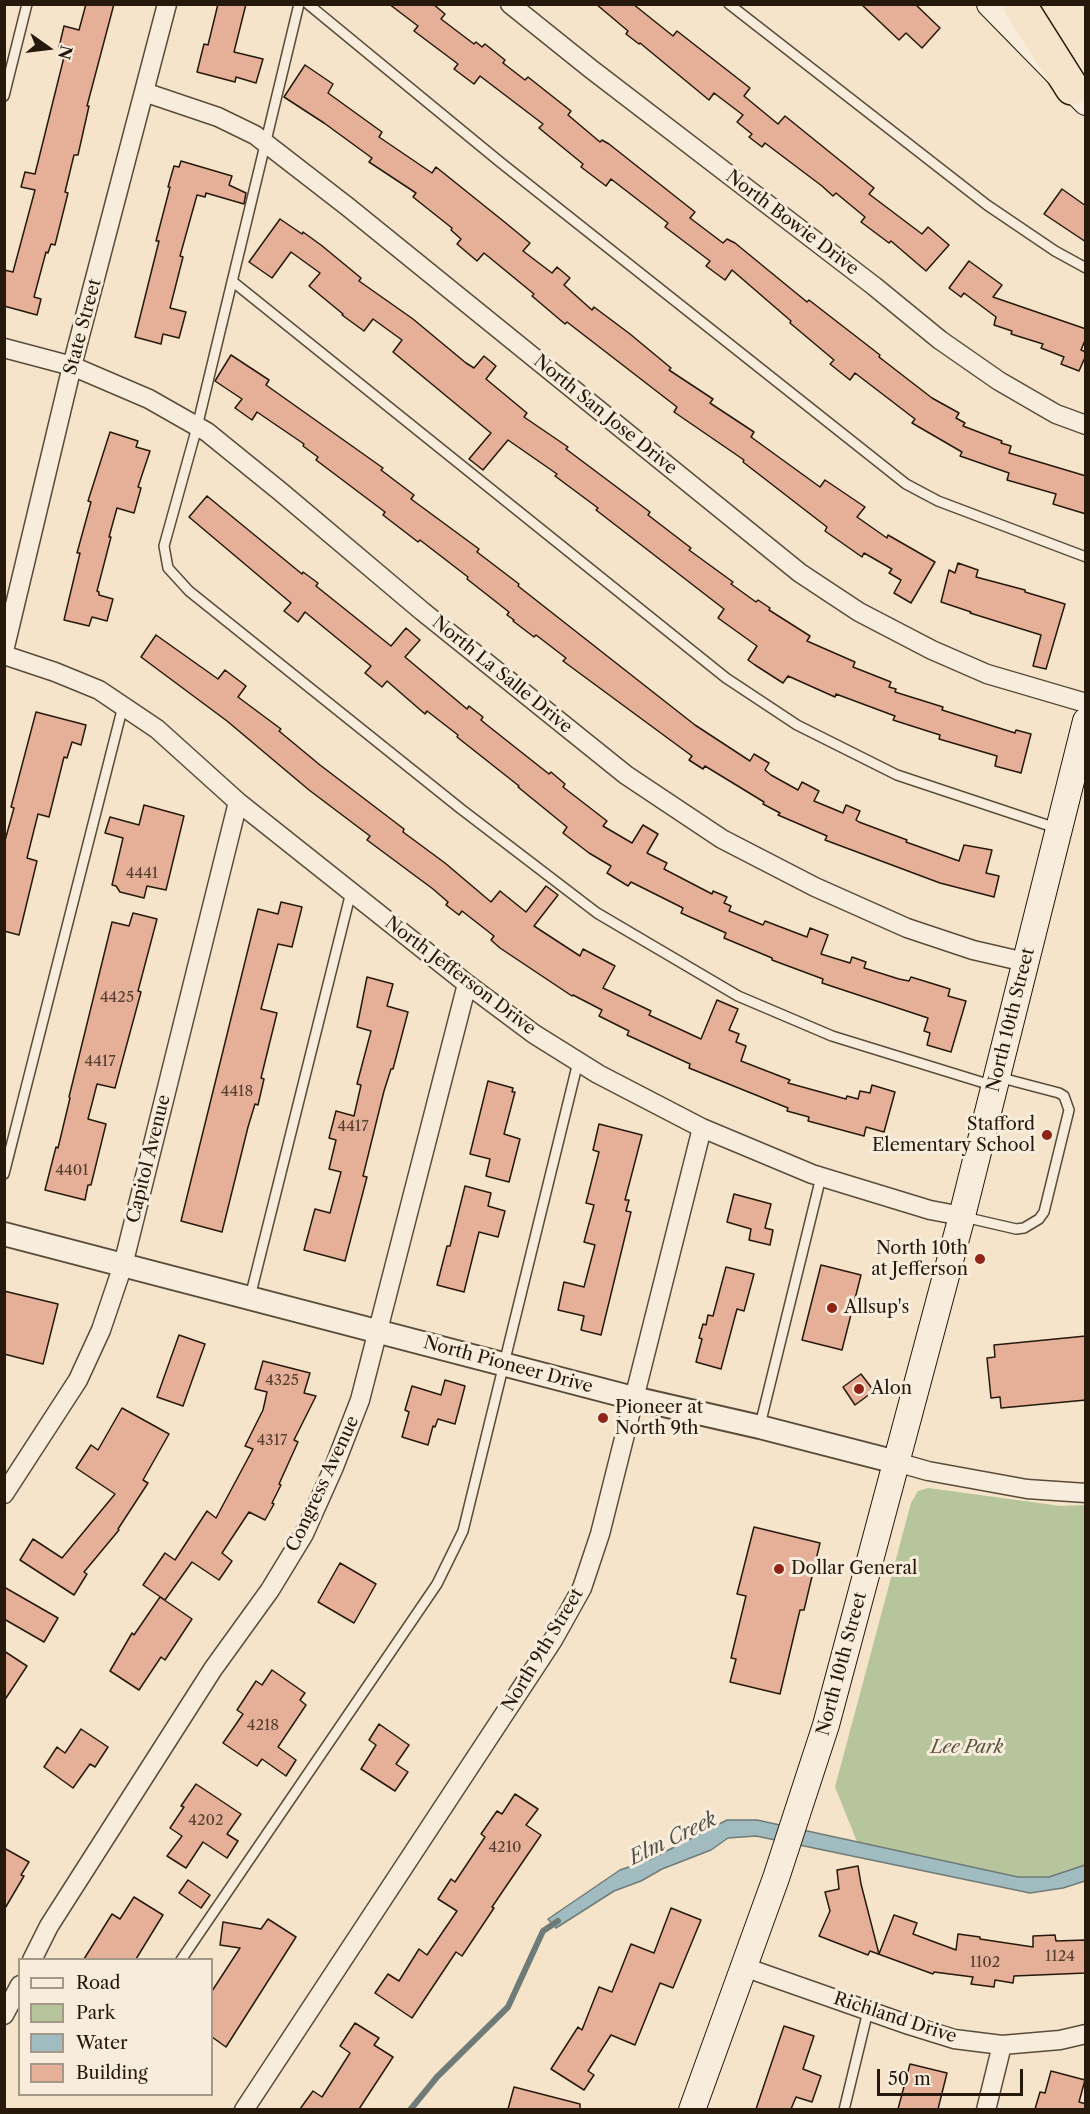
<!DOCTYPE html>
<style>
body{margin:0}
#map{position:relative;width:1090px;height:2114px;overflow:hidden;background:#f5e4c9;font-family:"Libre Caslon Text",serif}
canvas{display:block}
.frame{position:absolute;inset:0;border:6px solid #26190b;pointer-events:none}
.legend{position:absolute;left:18px;top:1958px;width:195px;height:138px;box-sizing:border-box;background:#f8eddc;border:2px solid #a49888;margin:0;padding:8px 10px;list-style:none;font-size:18px;color:#26190b}
.legend li{display:flex;align-items:center;gap:12px;height:30px}
.legend b{width:30px;border:2px solid #a49888}
.north{position:absolute;left:18px;top:18px;width:60px;height:60px;-webkit-text-stroke:4px #f8eddc;paint-order:stroke;rotate:104deg;font-size:16px;font-weight:700;line-height:24px;text-align:center;color:#26190b}
.north::after{content:'';display:block;margin:auto;width:21px;height:27px;background:#26190b;clip-path:polygon(50% 0,100% 100%,50% 72%,0 100%)}
.scale{position:absolute;left:877px;top:2069px;width:146px;height:27px;box-sizing:border-box;border:3px solid #26190b;border-top:0;padding-left:8px;font-size:18px;line-height:21px;white-space:nowrap;color:#26190b;-webkit-text-stroke:4px #f8eddc;paint-order:stroke}
</style>
<div id="map">
<canvas width="1090" height="2114"></canvas>
<div class="frame"></div>
<ul class="legend">
<li><b style="height:8px;background:#f8eddc"></b>Road</li>
<li><b style="height:16px;background:#b6c59b"></b>Park</li>
<li><b style="height:16px;background:#a0bcc0"></b>Water</li>
<li><b style="height:16px;background:#e6b098"></b>Building</li>
</ul>
<div class="north">N</div>
<div class="scale">50 m</div>
</div>
<script>
const g = document.querySelector('canvas').getContext('2d');
g.lineJoin = 'round';
function fillPath(path, color) { g.fillStyle = color; g.fill(path, 'evenodd'); }
const poly = rows => new Path2D(rows.map(r => 'M' + r).join(''));
function strokePath(path, color, width, dash) { g.strokeStyle = color; g.lineWidth = width; g.lineCap = dash ? 'butt' : 'round'; g.setLineDash(dash || []); g.stroke(path); }
function write(font, color, halo, rows, align = 'center') {
  g.font = font + ' "Libre Caslon Text",serif'; g.lineWidth = 6; g.setLineDash([]); g.textBaseline = 'middle'; g.strokeStyle = halo; g.fillStyle = color; for (const [text, x, y, turn = 0] of rows) {
    g.save(); g.translate(x, y); g.rotate((+turn || 0) * Math.PI / 180); g.textAlign = isNaN(turn) ? turn : align; if (halo) g.strokeText(text, 0, 0); g.fillText(text, 0, 0); g.restore();
  }
}
const green = poly([
 [928,1488,1061,1506,1085,1505,1085,1870,1049,1880,1029,1881,858,1844,835,1787,911,1503,918,1491]
]);
const water = poly([
 [727,1820,757,1820,1018,1877,1049,1877,1085,1865,1085,1881,1063,1888,1030,1893,756,1836,728,1838,711,1850,662,1869,641,1881,614,1891,556,1928,548,1919,620,1870,649,1860,727,1820]
]);
const stream = poly([
 [410,2110,437,2077,508,2007,543,1931,558,1921]
]);
const building = poly([
 [86,4,114,4,87,106,89,106,78,155,74,155,65,192,68,193,55,245,51,244,48,253,46,252,34,297,41,299,37,315,4,306,4,270,13,272,35,190,21,187,25,172,35,174,66,49,59,47,64,26,79,30,86,4],
 [218,4,246,4,234,52,263,59,256,83,236,77,235,82,197,72,204,44,208,45,218,4],
 [389,4,433,4,445,14,441,19,474,44,476,42,482,47,485,44,505,60,503,63,525,80,528,77,571,111,568,115,600,142,602,140,609,144,695,212,690,218,723,243,727,239,735,243,807,302,809,300,880,355,879,357,932,398,959,413,956,418,965,423,963,426,1002,441,1001,443,1011,446,1009,453,1086,476,1086,514,1053,504,1056,494,1007,480,1009,473,960,456,962,452,912,423,915,419,855,373,850,380,830,364,834,360,790,323,791,321,732,270,725,280,706,266,710,261,665,227,668,223,611,179,606,186,581,167,583,164,539,128,543,124,480,76,474,84,454,69,458,64,414,31,418,26,389,4],
 [596,4,633,4,673,36,677,31,750,88,744,96,778,124,785,116,874,188,869,194,922,234,928,227,949,245,926,271,891,241,889,243,861,222,865,217,836,193,833,196,822,186,765,143,762,147,749,137,752,134,737,122,743,115,714,93,709,100,640,43,639,44,626,34,628,31,596,4],
 [861,4,915,4,940,28,922,48,906,33,899,40,861,4],
 [305,65,333,84,328,93,382,132,379,137,432,173,436,167,507,224,530,243,523,251,552,273,557,267,570,278,564,285,592,310,594,307,630,334,671,368,669,370,713,399,710,403,754,432,751,437,820,487,825,480,865,507,857,517,887,538,888,535,935,562,911,603,894,593,901,580,889,573,892,569,864,553,862,557,825,531,827,527,743,462,744,460,674,412,677,407,567,322,565,324,532,296,534,294,484,253,477,261,457,244,461,239,451,230,452,228,413,197,416,193,369,162,372,158,324,123,284,97,305,65],
 [181,161,232,176,229,185,246,193,244,204,206,193,205,197,197,195,180,256,183,257,170,308,186,312,179,338,163,334,161,344,135,337,159,241,156,241,170,187,168,187,174,166,179,167,181,161],
 [1062,189,1086,206,1086,242,1044,214,1062,189],
 [280,219,302,234,303,232,321,245,361,278,359,281,413,319,466,363,474,368,484,356,496,366,486,379,527,413,524,417,568,447,566,449,650,512,648,515,691,548,689,550,733,582,731,584,756,602,758,600,770,608,769,610,810,636,807,641,855,662,853,667,891,682,889,687,896,689,895,692,943,707,942,710,1015,733,1016,730,1031,734,1021,773,995,766,997,756,939,739,940,735,893,720,895,716,836,694,835,697,788,676,783,683,755,665,748,660,757,646,718,618,724,609,596,510,598,508,555,476,557,474,508,440,483,470,469,459,491,433,393,352,402,340,373,319,364,331,342,315,343,314,309,286,320,273,291,252,272,278,249,262,280,219],
 [969,261,1002,285,993,297,1086,329,1086,338,1081,350,1086,352,1086,355,1079,371,1061,364,1064,357,1041,348,1043,344,1011,334,1012,331,994,325,996,317,964,293,961,297,949,288,969,261],
 [231,355,269,380,266,385,383,468,381,470,414,495,411,499,479,549,477,552,519,584,518,586,695,725,750,761,754,754,769,763,765,770,771,775,798,790,802,782,819,791,814,801,843,813,846,805,860,811,856,820,859,822,907,840,906,842,959,861,964,845,992,850,986,873,999,876,994,897,940,883,825,840,827,836,778,815,780,813,763,804,764,802,705,766,703,769,689,760,692,756,563,661,566,658,536,635,534,637,513,621,514,620,507,615,509,612,467,579,468,577,420,540,418,542,383,515,385,512,316,460,318,457,303,446,304,444,257,412,252,420,235,408,242,399,215,381,231,355],
 [110,432,138,441,136,447,150,451,138,487,141,488,134,513,117,508,109,537,111,537,97,591,99,592,99,595,113,599,107,621,92,617,89,626,64,620,80,553,77,553,91,502,88,501,110,432],
 [207,496,302,574,303,572,318,583,316,586,391,646,406,628,420,640,405,657,467,709,469,706,483,717,481,720,487,725,549,774,551,772,565,784,563,787,607,821,603,826,632,843,643,825,658,834,647,853,667,863,664,869,712,894,713,891,727,897,724,903,731,906,729,911,763,925,765,921,807,937,810,928,828,935,821,954,850,963,852,957,866,962,864,968,899,979,909,981,911,977,950,989,948,996,966,1001,951,1052,927,1045,930,1033,924,1031,928,1018,822,983,823,979,772,960,772,958,724,938,726,933,681,913,683,908,631,882,628,886,607,873,611,866,589,853,563,833,567,827,518,787,519,786,457,737,458,735,427,711,425,714,387,681,382,687,365,673,371,666,305,612,298,622,284,611,291,603,189,517,207,496],
 [958,563,978,570,976,577,1025,590,1025,592,1065,604,1046,669,1033,666,1041,635,970,613,971,612,941,602,949,570,955,573,958,563],
 [156,635,218,679,225,670,246,686,238,697,281,729,279,731,320,765,404,829,403,832,445,863,491,902,500,891,526,912,546,886,558,895,534,926,580,956,583,949,615,966,603,988,651,1011,649,1015,701,1039,717,1000,738,1009,729,1030,739,1034,736,1042,746,1046,741,1061,790,1080,788,1083,846,1099,847,1096,858,1099,860,1091,870,1093,872,1085,895,1092,884,1132,866,1127,864,1136,808,1121,809,1117,787,1111,788,1108,689,1068,690,1064,627,1035,629,1031,599,1016,602,1010,573,995,572,996,500,948,491,940,494,936,462,911,459,915,446,905,448,902,433,889,367,840,370,836,309,790,227,721,141,657,156,635],
 [36,712,86,725,81,745,72,742,67,758,64,757,49,817,38,814,27,858,37,861,19,935,4,931,4,844,14,808,11,807,36,712],
 [144,805,184,816,166,890,147,886,144,898,120,892,116,886,112,885,123,838,105,833,110,817,139,825,144,805],
 [281,902,302,907,292,947,278,944,261,1009,277,1013,261,1078,264,1079,258,1105,255,1104,248,1127,222,1232,181,1221,258,909,278,914,281,902],
 [133,913,157,919,138,991,141,992,115,1088,97,1084,88,1119,106,1124,91,1185,88,1185,85,1200,45,1190,56,1147,58,1148,70,1098,69,1097,112,922,129,926,133,913],
 [367,977,393,984,387,1006,408,1012,393,1069,391,1069,384,1091,363,1176,367,1177,345,1261,304,1250,315,1209,330,1213,341,1172,329,1169,336,1140,329,1138,336,1111,354,1116,361,1085,357,1084,371,1031,357,1027,367,977],
 [488,1081,513,1088,512,1092,515,1092,504,1134,520,1139,509,1182,486,1176,490,1159,470,1154,488,1081],
 [599,1124,642,1135,625,1200,629,1200,626,1211,631,1212,601,1335,581,1330,584,1316,558,1310,564,1282,584,1287,595,1245,584,1242,594,1205,586,1203,599,1152,593,1150,599,1124],
 [465,1186,491,1193,488,1206,505,1211,498,1237,479,1232,464,1292,437,1285,447,1246,450,1246,465,1186],
 [734,1194,771,1204,765,1228,773,1230,770,1245,749,1240,751,1229,727,1222,734,1194],
 [821,1265,861,1275,842,1350,802,1340,821,1265],
 [726,1267,754,1274,744,1311,737,1309,721,1369,696,1362,702,1339,699,1338,703,1324,706,1325,708,1315,713,1316,726,1267],
 [4,1291,58,1304,43,1364,4,1354,4,1291],
 [179,1335,205,1344,183,1406,157,1397,179,1335],
 [1086,1336,1086,1400,1001,1408,1000,1397,991,1398,987,1358,995,1357,994,1345,1086,1336],
 [263,1361,310,1373,304,1393,316,1396,294,1440,298,1442,279,1484,281,1485,272,1503,274,1504,265,1520,249,1512,222,1553,232,1561,219,1580,192,1562,165,1600,143,1585,165,1553,175,1560,207,1511,216,1518,253,1449,245,1446,263,1410,267,1392,255,1389,263,1361],
 [861,1374,874,1391,855,1405,843,1387,861,1374],
 [445,1380,465,1386,455,1424,438,1419,435,1427,433,1426,428,1445,402,1437,409,1412,405,1410,412,1386,441,1395,445,1380],
 [122,1408,169,1434,143,1480,148,1483,118,1529,119,1530,84,1572,87,1574,74,1595,20,1560,33,1539,62,1558,115,1494,76,1468,91,1445,98,1450,122,1408],
 [754,1527,820,1543,804,1610,800,1610,780,1694,730,1682,736,1659,731,1658,746,1596,737,1594,754,1527],
 [340,1563,376,1584,354,1623,318,1602,340,1563],
 [4,1587,58,1618,44,1642,4,1619,4,1587],
 [160,1597,192,1619,165,1660,161,1657,139,1690,110,1671,132,1633,134,1635,160,1597],
 [4,1651,27,1666,4,1701,4,1651],
 [272,1670,305,1693,300,1700,306,1705,278,1747,296,1760,286,1776,262,1759,257,1766,223,1743,243,1714,237,1710,256,1681,262,1685,272,1670],
 [379,1724,409,1745,396,1764,408,1772,395,1791,361,1769,376,1745,369,1740,379,1724],
 [81,1729,108,1747,95,1767,90,1764,73,1788,44,1767,57,1747,65,1753,81,1729],
 [196,1784,241,1814,227,1834,238,1841,227,1858,203,1842,186,1868,167,1856,182,1836,170,1828,184,1807,181,1806,196,1784],
 [515,1794,538,1809,526,1825,541,1835,492,1907,494,1908,462,1956,456,1952,412,2018,375,1993,388,1974,399,1981,419,1949,427,1955,457,1911,438,1899,451,1879,455,1882,485,1837,481,1834,497,1811,502,1814,515,1794],
 [4,1848,29,1862,21,1875,24,1876,4,1910,4,1848],
 [858,1866,861,1884,879,1954,894,1915,917,1923,913,1934,956,1950,958,1934,980,1937,980,1939,1033,1947,1033,1936,1055,1935,1056,1941,1086,1940,1086,1973,1014,1976,1013,1983,995,1980,994,1987,971,1984,973,1977,934,1972,933,1974,870,1951,868,1955,819,1936,830,1911,825,1892,839,1889,837,1870,858,1866],
 [188,1880,210,1895,201,1908,179,1893,188,1880],
 [134,1897,163,1915,136,1959,84,1959,112,1914,120,1919,134,1897],
 [671,1908,701,1920,673,1988,660,1983,635,2045,611,2035,588,2071,594,2075,584,2090,551,2069,578,2027,582,2030,599,1987,612,1992,631,1944,654,1953,671,1908],
 [268,1919,296,1937,226,2047,212,2037,212,1991,240,1948,220,1945,223,1922,261,1929,268,1919],
 [355,2023,379,2038,374,2045,393,2057,359,2109,300,2109,313,2091,322,2097,350,2053,340,2046,355,2023],
 [784,2026,814,2036,803,2069,821,2076,812,2102,796,2097,791,2109,756,2109,784,2026],
 [910,2064,947,2073,938,2109,898,2109,910,2064],
 [1051,2071,1085,2080,1079,2102,1086,2104,1086,2109,1035,2109,1040,2092,1045,2093,1051,2071],
 [514,2087,580,2104,580,2109,508,2109,514,2087]
]);
const service = poly([
 [299,4,197,427,164,546,168,568,189,591,461,809,597,913,738,996,832,1036,994,1086],
 [308,4,500,162,906,484,938,501,1086,557],
 [729,4,987,205,1055,251,1086,268],
 [4,96,27,4],
 [232,281,726,678,797,725,897,775,1056,828],
 [4,1174,123,706],
 [964,1217,1016,1229,1024,1228,1039,1219,1044,1212,1069,1110,1064,1096,1059,1093,998,1077],
 [250,1297,351,892],
 [760,1425,821,1177],
 [181,1960,437,1584,463,1531,578,1062],
 [844,2110,868,2011]
]);
const minor = poly([
 [510,4,591,69,874,286,940,340,999,381,1056,414,1086,425],
 [144,92,218,117,255,135,348,207,800,573,859,612,932,650,987,674,1086,703],
 [4,348,72,366,149,399,207,432,281,492,422,611,626,775,722,839,815,887,907,928,973,950,1025,962],
 [4,651,72,366,167,4],
 [4,655,55,672,99,690,157,729,238,802,467,984,534,1034,598,1074,702,1128,812,1174,930,1210,962,1216],
 [896,1462,928,1471,1027,1489,1086,1493],
 [4,1494,78,1380,101,1330,123,1265,238,802],
 [32,1960,49,1926,213,1669,270,1590,304,1534,334,1467,360,1400,467,984],
 [744,1967,909,2025,954,2039,1002,2045,1060,2040,1086,2034],
 [4,2015,20,1985],
 [244,2110,553,1640,582,1588,600,1534,702,1128],
 [986,2110,1002,2045]
]);
const tertiary = poly([
 [4,1234,633,1398,760,1427,896,1462]
]);
const secondary = poly([
 [990,4,1086,102],
 [692,2110,776,1878,826,1725,962,1216,1086,721]
]);
const motorway = poly([
 [1019,4,1072,88]
]);
const markers = [
 [1047,1135,6,"#8f2418"],
 [980,1259,6,"#8f2418"],
 [832,1308,6,"#8f2418"],
 [859,1389,6,"#8f2418"],
 [603,1418,6,"#8f2418"],
 [779,1569,6,"#8f2418"]
];
const numberNames = [
 ["4441",142,874],
 ["4425",117,998],
 ["4417",100,1062],
 ["4418",237,1092],
 ["4417",353,1127],
 ["4401",72,1171],
 ["4325",282,1381],
 ["4317",272,1441],
 ["4218",263,1726],
 ["4202",206,1821],
 ["4210",505,1848],
 ["1124",1060,1957],
 ["1102",985,1963]
];
const streetNames = [
 ["North Bowie Drive",792,223,37],
 ["State Street",83,327,-75],
 ["North San Jose Drive",605,415,39],
 ["North La Salle Drive",502,675,39],
 ["North Jefferson Drive",460,976,37],
 ["North 10th Street",1011,1020,-76],
 ["Capitol Avenue",149,1159,-76],
 ["North Pioneer Drive",508,1365,15],
 ["Congress Avenue",323,1484,-65],
 ["North 9th Street",543,1650,-59],
 ["North 10th Street",842,1664,-75],
 ["Richland Drive",895,2018,18]
];
const poiNames = [
 ["Stafford",1035,1125,"right"],
 ["Elementary School",1035,1146,"right"],
 ["North 10th",968,1249,"right"],
 ["at Jefferson",968,1270,"right"],
 ["Allsup's",844,1308],
 ["Alon",871,1389],
 ["Pioneer at",615,1408],
 ["North 9th",615,1429],
 ["Dollar General",791,1569]
];
const parkNames = [
 ["Lee Park",967,1748]
];
const waterNames = [
 ["Elm Creek",673,1839,-26]
];
fillPath(green, '#b6c59b');
fillPath(water, '#a0bcc0');
strokePath(water, '#6f7b78', 1.5);
strokePath(stream, '#6f7b78', 6);
fillPath(building, '#e6b098');
strokePath(building, '#26190b', 1.5);
strokePath(service, '#5a4c3a', 12);
strokePath(minor, '#5a4c3a', 21);
strokePath(tertiary, '#5a4c3a', 26);
strokePath(secondary, '#26190b', 28);
strokePath(motorway, '#26190b', 36);
strokePath(service, '#f8eddc', 9);
strokePath(minor, '#f8eddc', 18);
strokePath(tertiary, '#f8eddc', 22);
strokePath(secondary, '#f8eddc', 26);
strokePath(motorway, '#f5e4c9', 33);
for (const [x, y, r, color] of markers) { const dot = new Path2D(); dot.arc(x, y, r, 0, 2 * Math.PI); g.fillStyle = color; g.fill(dot); strokePath(dot, '#f8eddc', 2); }
write('15px', '#563f2e', null, numberNames);
write('18px', '#26190b', '#f8eddc', streetNames);
write('18px', '#26190b', '#f8eddc', poiNames, 'left');
write('italic 18px', '#58553d', '#f8eddc', parkNames);
write('italic 20px', '#51524a', '#f8eddc', waterNames);
</script>
